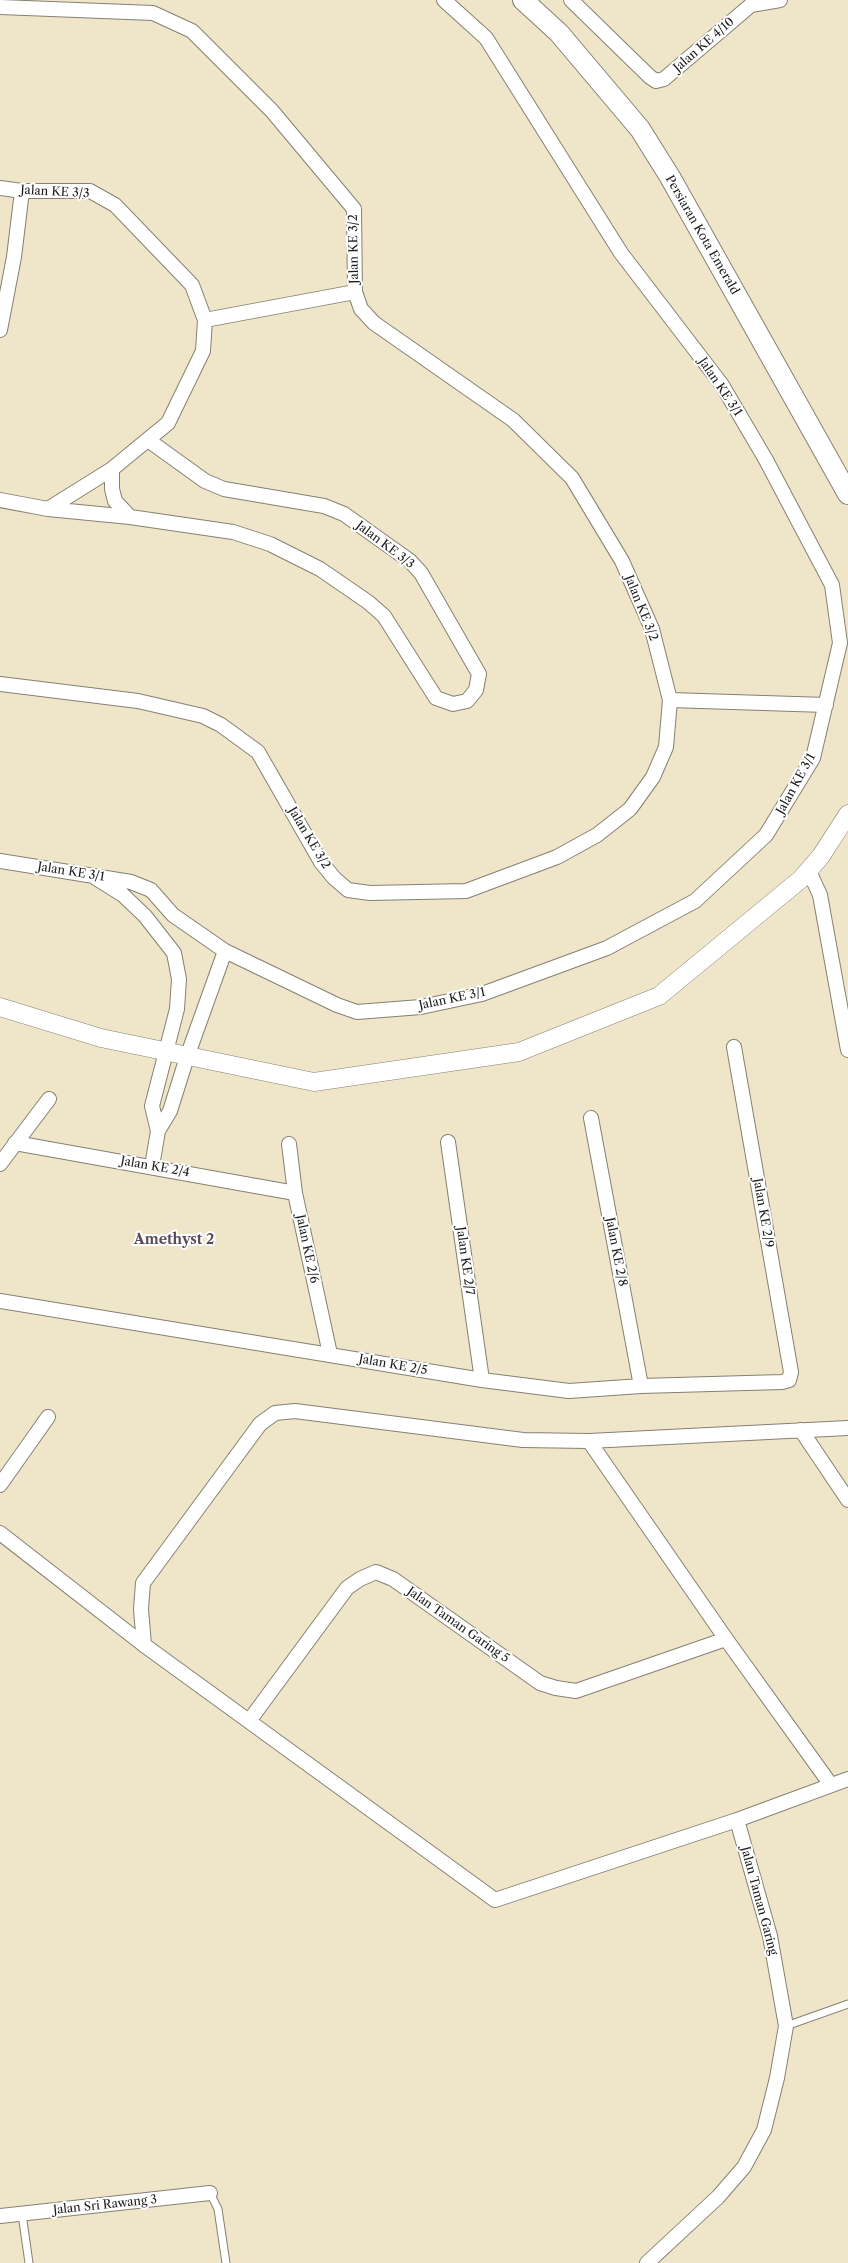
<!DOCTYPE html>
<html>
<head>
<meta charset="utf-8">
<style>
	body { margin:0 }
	canvas { display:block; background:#efe5c9 }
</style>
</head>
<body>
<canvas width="848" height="2263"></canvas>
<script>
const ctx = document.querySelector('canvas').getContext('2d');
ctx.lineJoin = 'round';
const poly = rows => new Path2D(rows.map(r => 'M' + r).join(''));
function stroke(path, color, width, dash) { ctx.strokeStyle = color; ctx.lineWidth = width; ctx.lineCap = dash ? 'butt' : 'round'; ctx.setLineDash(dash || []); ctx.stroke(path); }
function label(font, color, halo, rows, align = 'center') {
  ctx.font = font + ' "Libre Caslon Text",serif'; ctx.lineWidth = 4; ctx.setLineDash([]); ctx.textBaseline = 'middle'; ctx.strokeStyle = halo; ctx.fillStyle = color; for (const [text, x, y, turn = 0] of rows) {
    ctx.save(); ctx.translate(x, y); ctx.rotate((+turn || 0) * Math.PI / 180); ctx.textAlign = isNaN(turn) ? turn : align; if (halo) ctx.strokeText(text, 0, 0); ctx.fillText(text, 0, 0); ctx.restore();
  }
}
const service = poly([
	[786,2026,848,2004],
	[210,2193,218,2209,226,2263],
	[22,2214,29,2263]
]);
const minor = poly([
	[571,0,650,77,656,81,664,79,751,5,780,0],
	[0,7,153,13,192,31,272,111,354,209,355,292,361,309,374,323,513,420,572,478,622,561,652,629,670,700,666,747,653,777,630,809,597,835,557,857,466,891,370,893,348,890,334,878,321,862,258,752,221,725,203,716,138,701,0,684],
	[0,188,22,191,90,191,115,205,192,285,205,320,203,351,168,423,112,469,48,509],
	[205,320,355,292],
	[0,330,14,257,22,191],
	[112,469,112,489,115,501,130,517],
	[0,500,48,509,130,517,233,532,270,544,320,569,368,602,384,616,436,698,453,704,467,701,476,690,479,674,421,573,410,561,344,514,324,506,224,489,205,481,148,440],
	[670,700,826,705],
	[0,861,131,882,151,890,173,915,225,951,337,1005,357,1012,421,1007,482,994,607,948,695,901,766,835,813,758,840,643,832,585,766,460,722,385,621,253,486,38,444,0],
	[809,871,820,895,848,1050],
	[96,878,123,895,145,916,174,953,179,979,177,1009,152,1106,158,1131,152,1166],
	[591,1118,641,1386],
	[158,1131,170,1111,187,1057,225,951],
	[448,1142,482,1380],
	[15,1143,295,1193],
	[289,1144,295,1193,330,1354],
	[0,1164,49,1099],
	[0,1301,482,1380,569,1391,641,1386,782,1382,789,1380,791,1372,734,1047],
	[801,1430,848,1500],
	[589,1441,726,1639,831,1785],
	[0,1485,48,1417],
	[0,1533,144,1645,495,1900,737,1820,848,1779],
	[144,1645,141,1609,143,1583,260,1424,275,1413,295,1411,523,1440,589,1441,848,1428],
	[249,1721,347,1588,360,1579,376,1572,393,1579,540,1683,556,1688,576,1691,726,1639],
	[0,2216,210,2193],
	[647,2263,718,2197,744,2167,764,2130,777,2078,786,2026,770,1936,737,1820]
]);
const tertiary = poly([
	[0,1007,101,1038,314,1082,519,1052,659,996,801,879,821,856,848,814]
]);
const secondary = poly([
	[523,0,559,33,640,129,670,177,848,494]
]);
stroke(service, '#868072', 9);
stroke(minor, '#868072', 16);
stroke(tertiary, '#868072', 19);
stroke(secondary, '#868072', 22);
stroke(service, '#fff', 7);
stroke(minor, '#fff', 14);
stroke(tertiary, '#fff', 18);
stroke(secondary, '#fff', 20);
label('12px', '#1c1c1c', '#fff', [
	["Jalan KE 4/10",704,45,-41],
	["Jalan KE 3/3",55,192,3],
	["Persiaran Kota Emerald",702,235,60],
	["Jalan KE 3/2",354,249,-91],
	["Jalan KE 3/1",720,387,56],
	["Jalan KE 3/3",385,545,37],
	["Jalan KE 3/2",641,608,68],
	["Jalan KE 3/1",796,784,-61],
	["Jalan KE 3/2",309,838,59],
	["Jalan KE 3/1",71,872,9],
	["Jalan KE 3/1",452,999,-12],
	["Jalan KE 2/4",155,1167,10],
	["Jalan KE 2/9",763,1213,80],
	["Jalan KE 2/6",307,1249,78],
	["Jalan KE 2/8",616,1252,79],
	["Jalan KE 2/7",465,1261,82],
	["Jalan KE 2/5",393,1365,10],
	["Jalan Taman Garing 5",458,1625,35],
	["Jalan Taman Garing",759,1901,75],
	["Jalan Sri Rawang 3",105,2205,-6]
]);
label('bold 14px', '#584a58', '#fff', [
	["Amethyst 2",174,1240]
]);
</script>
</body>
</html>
